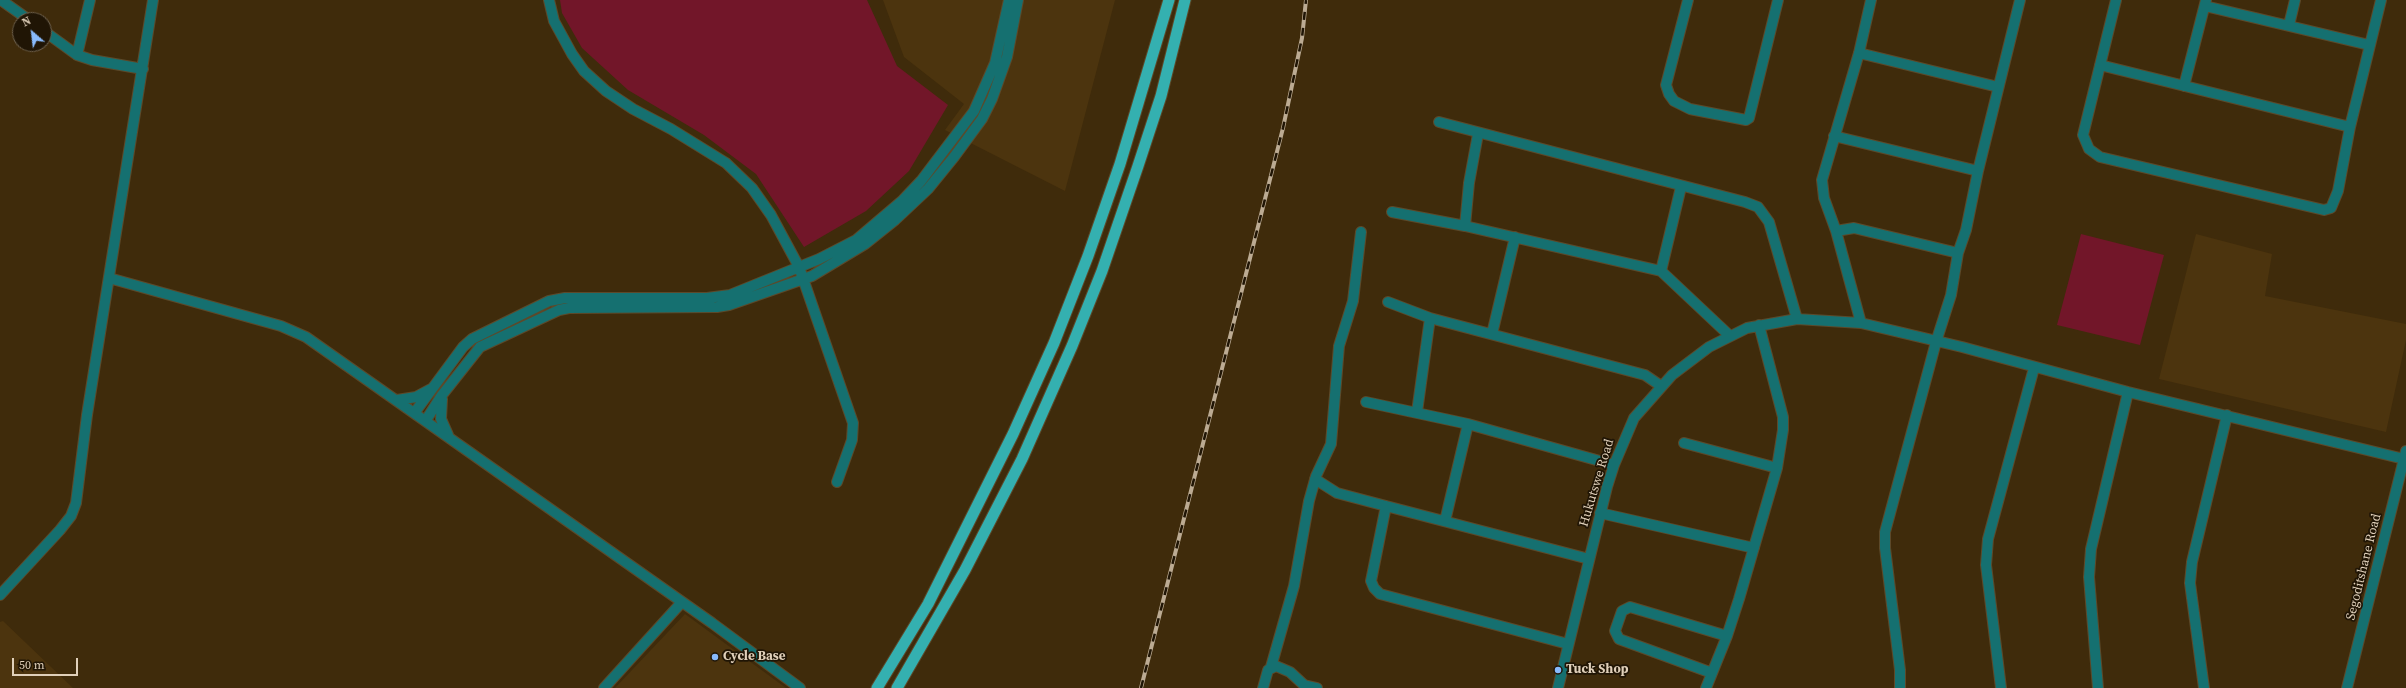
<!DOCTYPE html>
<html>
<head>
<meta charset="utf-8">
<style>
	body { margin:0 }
	#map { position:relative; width:2406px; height:688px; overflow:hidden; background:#3f2b0b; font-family:"Source Serif 4",serif }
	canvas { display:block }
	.north { position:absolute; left:12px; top:12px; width:40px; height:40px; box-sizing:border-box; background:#201505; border:1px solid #6d604d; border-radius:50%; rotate:332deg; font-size:11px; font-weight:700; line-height:16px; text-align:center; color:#e0d0ba }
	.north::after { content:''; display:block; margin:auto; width:14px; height:18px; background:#88bafc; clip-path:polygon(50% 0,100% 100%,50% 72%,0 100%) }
	.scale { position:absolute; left:12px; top:658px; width:66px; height:18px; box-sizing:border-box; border:2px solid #e0d0ba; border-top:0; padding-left:5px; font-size:12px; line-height:14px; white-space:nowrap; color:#e0d0ba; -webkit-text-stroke:3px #201505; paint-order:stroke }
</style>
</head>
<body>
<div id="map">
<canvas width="2406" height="688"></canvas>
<div class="north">N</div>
<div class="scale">50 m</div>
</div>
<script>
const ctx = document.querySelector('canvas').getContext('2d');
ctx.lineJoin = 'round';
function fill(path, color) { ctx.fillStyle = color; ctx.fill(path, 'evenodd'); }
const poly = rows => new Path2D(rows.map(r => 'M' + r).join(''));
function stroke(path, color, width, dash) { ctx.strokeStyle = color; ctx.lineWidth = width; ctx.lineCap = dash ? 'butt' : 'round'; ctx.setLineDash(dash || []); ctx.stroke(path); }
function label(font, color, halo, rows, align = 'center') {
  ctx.font = font + ' "Source Serif 4",serif'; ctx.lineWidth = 3.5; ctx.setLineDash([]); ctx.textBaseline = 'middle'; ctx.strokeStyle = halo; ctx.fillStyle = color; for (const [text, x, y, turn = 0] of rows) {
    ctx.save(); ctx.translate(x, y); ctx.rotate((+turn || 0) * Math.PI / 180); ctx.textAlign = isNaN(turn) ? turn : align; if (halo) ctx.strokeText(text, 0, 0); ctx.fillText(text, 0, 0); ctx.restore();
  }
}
fill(poly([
	[883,0,1115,0,1065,191,945,130,964,104,904,57],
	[2196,234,2272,254,2265,296,2406,324,2406,340,2386,432,2159,379],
	[685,614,786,688,615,688],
	[3,621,73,688,0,688,0,622]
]), '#4c340e');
fill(poly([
	[560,0,867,0,897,66,948,105,909,171,866,211,804,247,756,174,704,135,628,90,582,48,562,13],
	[2081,234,2164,255,2140,345,2057,325]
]), '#721629');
const minor = poly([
	[1,0,29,20],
	[549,0,554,21,572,54,584,71,606,91,633,109,671,129,726,163,752,188,771,215,799,267,853,423,852,440,837,482],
	[1688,0,1666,85,1669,94,1674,101,1690,109,1746,120,1749,118,1778,0],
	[2116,0,2083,135,2089,149,2100,157,2324,210,2331,208,2338,191,2350,127,2381,0],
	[2205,6,2369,45],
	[2289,25,2295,0],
	[44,31,77,55,92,60,143,69],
	[1859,53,1998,87],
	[77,55,90,0],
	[2100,65,2350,127],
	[2184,86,2206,0],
	[1439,122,1745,202,1758,207,1769,222,1797,319],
	[1834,136,1978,171],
	[1392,212,1465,226,1661,271,1730,336],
	[1465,226,1469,183,1478,134],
	[1836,231,1854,228,1958,253,1966,230,1978,171,2020,0],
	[1661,271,1681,187],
	[109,278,281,326,306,337,712,623,800,688],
	[1388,302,1430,318,1645,375,1661,386],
	[1861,323,1836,231,1824,198,1822,180,1859,53,1871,0],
	[1492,334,1515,237],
	[442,399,441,419,448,435],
	[397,400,416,397,431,389],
	[1366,402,1468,424,1614,465],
	[415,412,463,347,472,339,549,301,565,298,707,298,730,295,819,259,856,240,903,200,921,181,974,111,995,63,1009,0],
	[1417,412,1430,318],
	[426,420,442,395,480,347,559,310,569,308,717,307,729,305,812,276,865,244,895,220,928,189,954,157,982,119,992,99,1007,57,1018,0],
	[1684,443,1777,468],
	[1315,479,1337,493,1386,506],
	[1600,513,1754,548],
	[1445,521,1468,424],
	[0,595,60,530,71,516,76,503,87,415,153,0],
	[1568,644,1380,594,1374,588,1371,581,1386,506,1589,559],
	[1271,667,1294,586,1309,501,1316,476,1331,444,1339,346,1353,301,1361,232],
	[1712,673,1619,639,1615,631,1622,611,1630,607,1727,636],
	[604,688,682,602],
	[1263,688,1268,670,1276,666,1290,672,1304,685,1317,688],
	[1558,688,1607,487,1614,465,1634,418,1672,375,1709,347,1747,328,1797,319,1861,323,1962,347,2128,392,2404,459],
	[1706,688,1727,636,1739,599,1777,468,1783,430,1783,417,1759,325],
	[1900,688,1900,670,1885,548,1885,532,1936,342,1951,295,1958,253],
	[2001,688,1986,565,1988,539,2034,368],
	[2098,688,2089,577,2091,549,2128,392],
	[2204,688,2190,583,2192,562,2227,415]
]);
const tertiary = poly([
	[2347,688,2406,451]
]);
const trunk = poly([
	[877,688,928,604,1013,434,1054,343,1088,256,1120,164,1169,0],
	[897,688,965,570,1022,459,1072,346,1102,271,1138,166,1161,96,1185,0]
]);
stroke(minor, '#5c492a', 12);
stroke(tertiary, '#5c492a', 12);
stroke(trunk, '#5c492a', 13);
stroke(minor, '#157070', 10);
stroke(tertiary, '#157070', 10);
stroke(trunk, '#34b0b0', 11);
const rail = poly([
	[1141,688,1283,128,1302,38,1306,0]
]);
stroke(rail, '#bcab93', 4);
stroke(rail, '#201505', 2.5, [8]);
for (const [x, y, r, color] of [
	[715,657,4,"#88bafc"],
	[1558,670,4,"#88bafc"]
]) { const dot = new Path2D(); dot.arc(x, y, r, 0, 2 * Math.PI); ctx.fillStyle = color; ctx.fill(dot); stroke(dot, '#201505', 1.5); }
label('13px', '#e0d0ba', '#201505', [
	["Hukutswe Road",1597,483,-73],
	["Segoditshane Road",2364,567,-76]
]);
label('bold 13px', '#e0d0ba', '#201505', [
	["Cycle Base",723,657],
	["Tuck Shop",1566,670]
], 'left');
</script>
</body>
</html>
